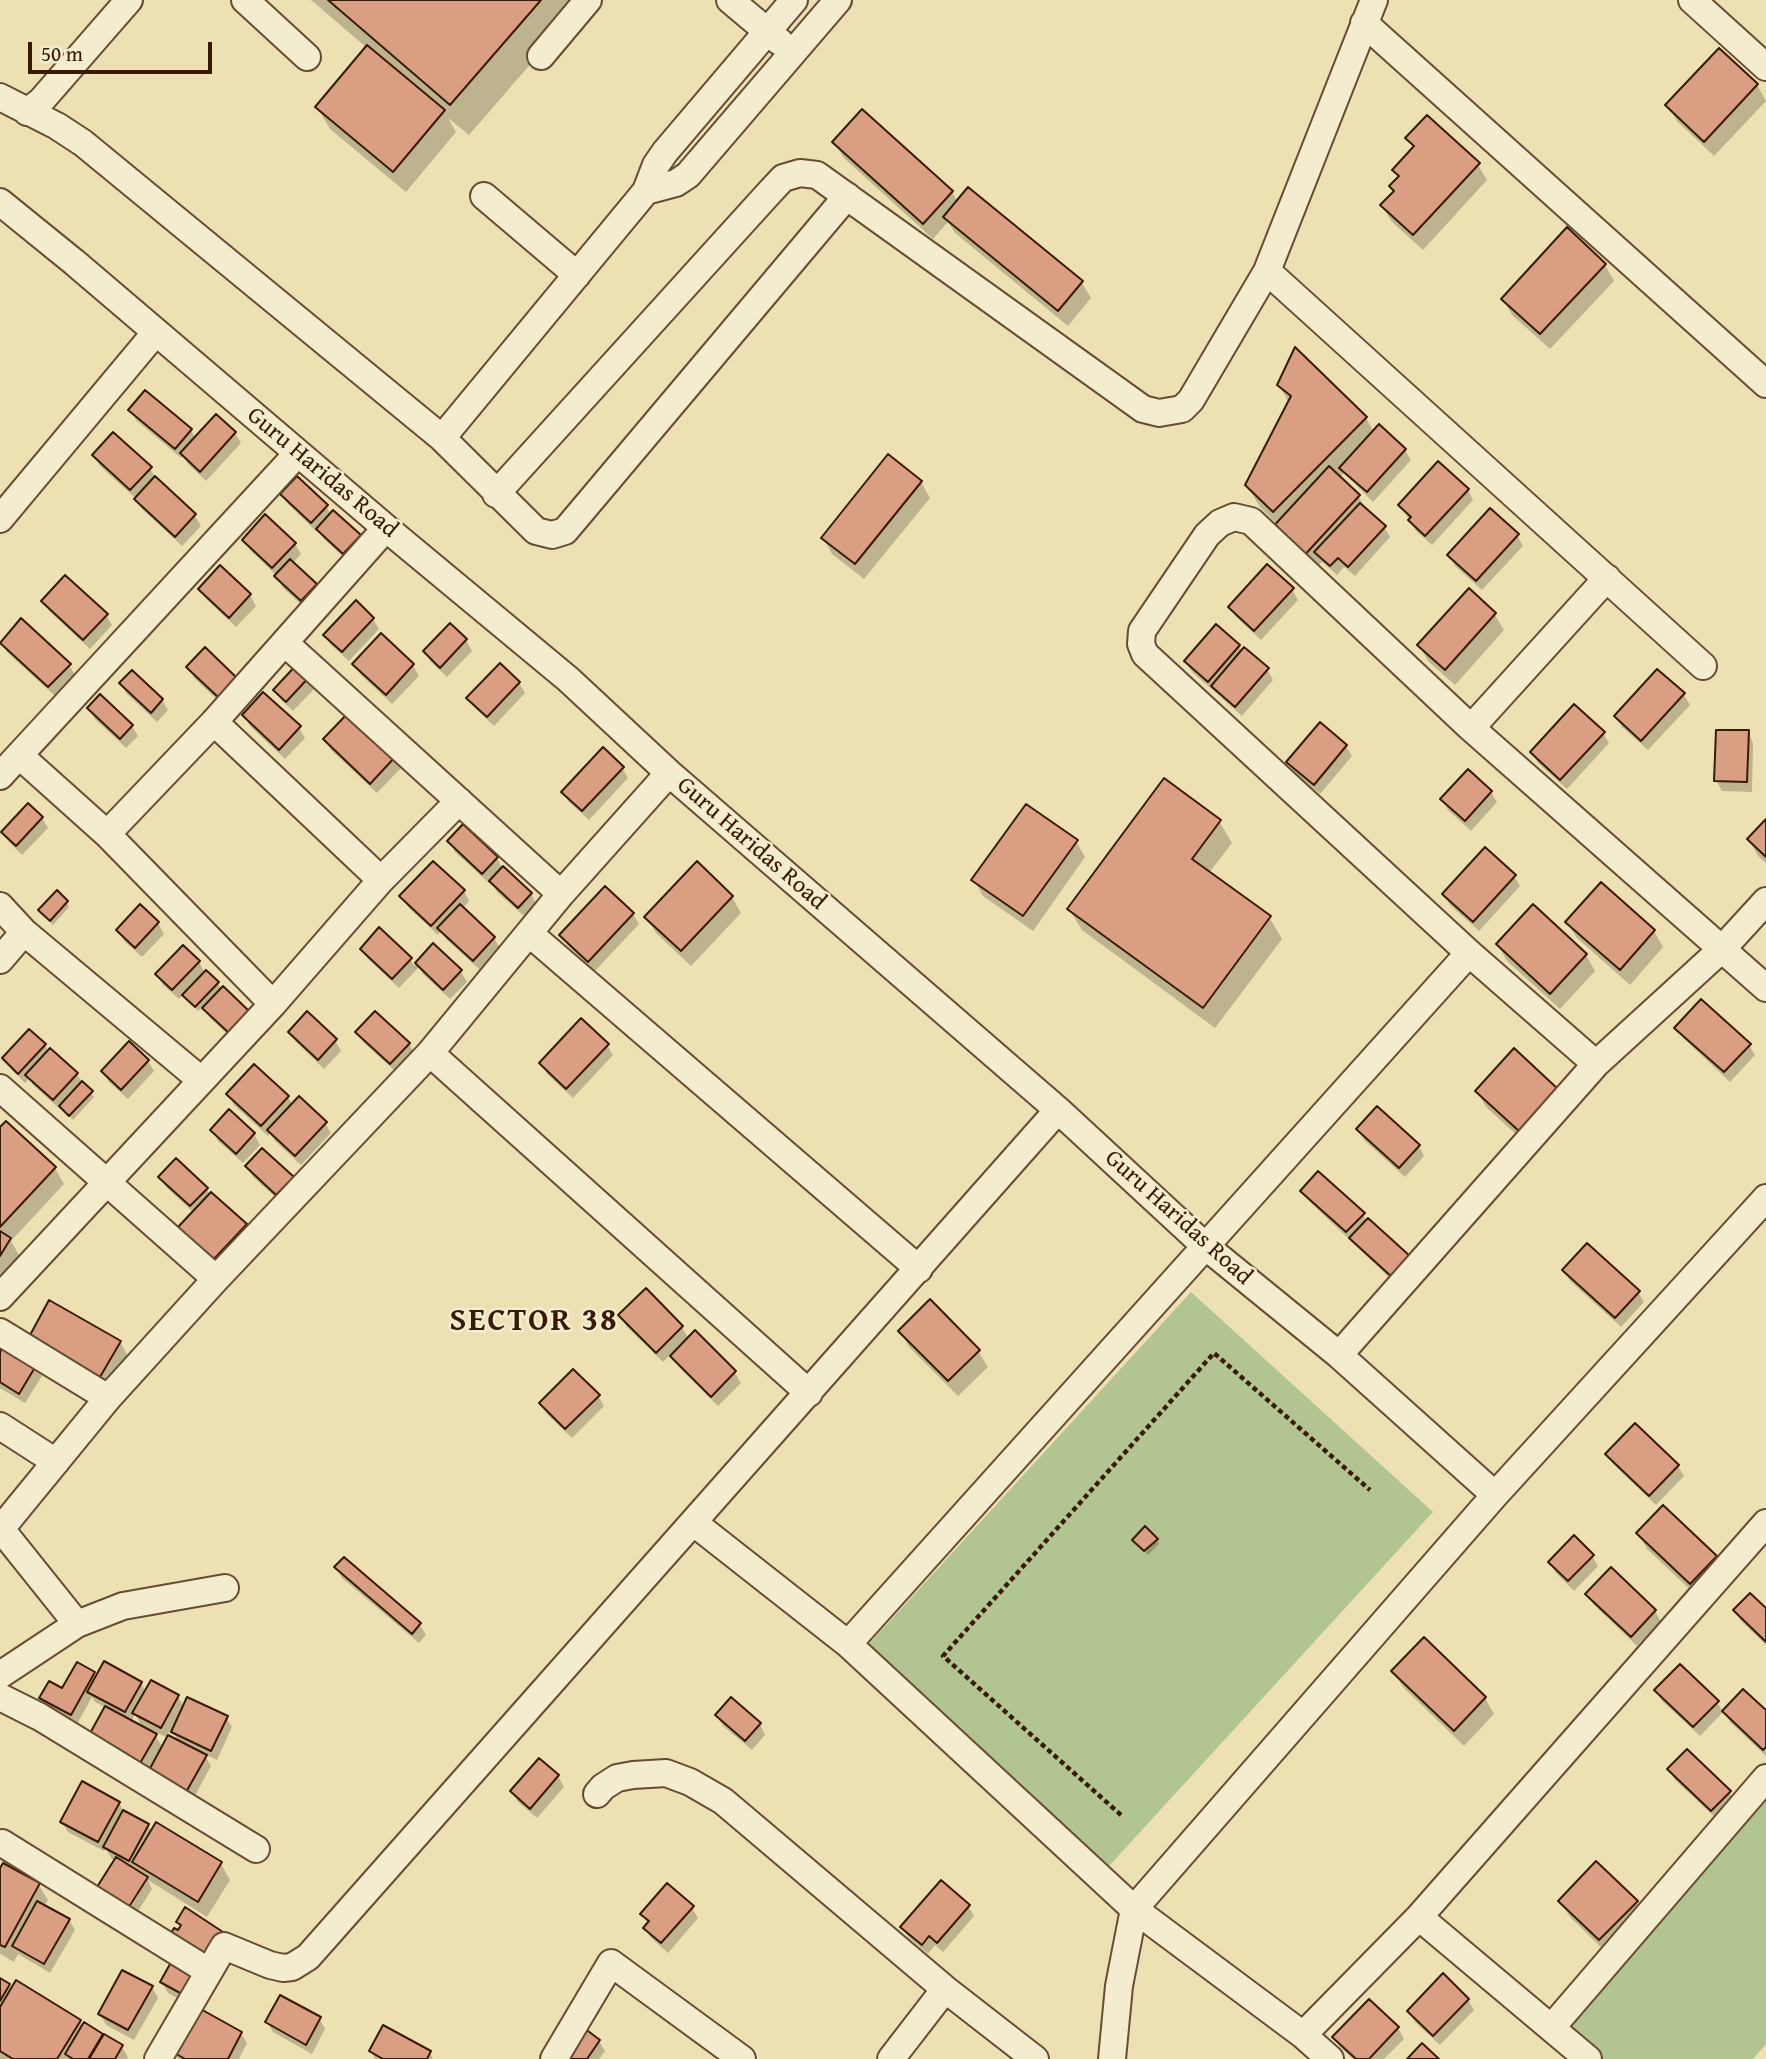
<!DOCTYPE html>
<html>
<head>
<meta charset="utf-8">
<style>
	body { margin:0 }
	#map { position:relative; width:1766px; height:2059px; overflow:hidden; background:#ede1b3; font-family:"Gentium Book Plus",serif }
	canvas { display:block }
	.scale { position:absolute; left:28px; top:42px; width:184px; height:32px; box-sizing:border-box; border:4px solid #391a07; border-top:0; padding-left:9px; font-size:21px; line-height:24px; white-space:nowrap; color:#391a07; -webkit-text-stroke:5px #f3ecce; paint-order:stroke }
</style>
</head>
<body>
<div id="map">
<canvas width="1766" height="2059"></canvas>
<div class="scale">50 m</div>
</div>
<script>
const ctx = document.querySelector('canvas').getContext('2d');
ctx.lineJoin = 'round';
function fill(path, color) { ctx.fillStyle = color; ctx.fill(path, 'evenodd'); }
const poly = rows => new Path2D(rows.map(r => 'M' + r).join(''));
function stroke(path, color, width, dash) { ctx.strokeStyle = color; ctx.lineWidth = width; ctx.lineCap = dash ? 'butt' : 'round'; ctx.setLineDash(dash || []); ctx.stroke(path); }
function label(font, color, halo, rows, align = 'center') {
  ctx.font = font + ' "Gentium Book Plus",serif'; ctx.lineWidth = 5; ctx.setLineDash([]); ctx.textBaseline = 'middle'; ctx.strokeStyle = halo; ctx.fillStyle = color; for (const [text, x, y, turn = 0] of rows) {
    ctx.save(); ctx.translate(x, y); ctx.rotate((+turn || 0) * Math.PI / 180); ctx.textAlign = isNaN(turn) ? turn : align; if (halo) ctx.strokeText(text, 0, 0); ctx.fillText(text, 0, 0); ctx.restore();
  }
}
fill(poly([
	[1191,1292,1433,1512,1109,1866,867,1646],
	[1766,1801,1766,2044,1753,2059,1602,2059,1565,2027]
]), '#b2c491');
fill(poly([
	[311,0,586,0,469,135,448,118,456,132,406,192,330,129,317,107,367,48],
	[1757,85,1766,101,1714,156,1677,121,1667,105],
	[1408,138,1478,165,1487,180,1423,250,1391,221,1382,205,1395,192,1399,178,1394,170,1414,149],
	[834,142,952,192,958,202,1082,283,1091,298,1068,326,955,233,948,222,933,239,844,158],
	[1605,265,1614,281,1550,349,1512,315,1503,299],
	[1279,385,1366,418,1374,432,1379,427,1405,450,1411,460,1373,502,1344,473,1339,479,1358,496,1368,512,1384,527,1390,537,1355,576,1344,567,1337,575,1322,562,1311,573,1278,525,1260,507,1247,485,1289,403],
	[130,410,191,430,196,439,235,433,241,443,206,481,188,464,183,456,181,458,136,420],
	[94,455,150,468,156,479,195,516,201,526,182,546,142,509,135,498,100,466],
	[921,482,930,498,864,579,832,554,823,538],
	[1468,490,1473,500,1432,545,1416,531,1400,505],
	[282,494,326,506,331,515,359,536,365,547,350,563,324,539,319,531,317,532,288,504],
	[1517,535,1523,546,1482,590,1455,566,1449,555],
	[244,540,295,544,301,554,292,564,315,585,321,596,307,610,282,587,277,576,250,550],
	[200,589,250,595,256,606,236,627,206,599],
	[1292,589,1298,600,1261,640,1236,617,1230,607],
	[1469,591,1495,615,1504,630,1455,685,1428,661,1419,645],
	[43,601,106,615,112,625,90,649,49,611],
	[373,619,379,629,349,661,331,645,325,635],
	[381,635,413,665,419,676,392,704,360,674,354,664],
	[466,640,472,651,447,677,431,662,425,652],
	[1,642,69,665,75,675,55,696,7,652],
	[1239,646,1242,652,1267,669,1273,680,1242,716,1192,672,1186,662],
	[205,650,225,707,194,678,189,668],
	[299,664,317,686,293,711,281,700,275,690],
	[1657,671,1684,695,1690,705,1648,750,1622,727,1616,717],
	[132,672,162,700,168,710,157,722,127,694,121,684],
	[519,683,525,693,494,726,475,708,469,698],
	[89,709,132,726,138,736,126,748,95,719],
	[244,715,299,728,305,738,285,759,250,726],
	[1748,732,1753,743,1752,792,1722,791,1716,780],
	[1603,733,1609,743,1567,789,1538,763,1532,753],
	[325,740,395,757,401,768,377,793,331,750],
	[1346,746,1352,756,1320,794,1294,772,1288,762],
	[622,768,628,778,589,820,569,802,563,792],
	[1491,792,1497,802,1471,831,1448,810,1443,800],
	[42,818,48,828,22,855,9,842,3,832],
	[1219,821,1232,843,1209,873,1269,917,1282,939,1215,1028,1082,930,1069,909],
	[1766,821,1766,863,1758,856,1749,840],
	[450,841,497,858,502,868,531,894,537,905,525,917,497,892,491,881,489,883,455,852],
	[1076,841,1085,857,1033,931,983,896,974,880],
	[1514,876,1520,886,1479,931,1450,905,1444,894],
	[464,891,469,901,462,909,494,938,500,948,480,970,445,938,441,931,438,935,408,907,402,897],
	[732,897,741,913,691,966,656,933,647,918],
	[67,902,69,907,53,925,40,911],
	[140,907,158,923,164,934,142,957,124,941,118,930],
	[633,914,639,924,595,971,567,945,561,935],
	[1567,923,1654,931,1663,947,1630,985,1577,938],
	[1498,945,1586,955,1595,971,1560,1009,1507,961],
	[433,946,461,972,467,982,450,999,423,974,419,967,399,988,368,959,362,949,410,959,414,966],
	[199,962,205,973,218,983,222,990,236,1042,210,1018,203,1006,198,1011,183,995,179,999,163,985,158,975],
	[1677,1028,1749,1045,1755,1055,1730,1082,1683,1038],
	[290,1032,335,1040,341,1051,324,1069,296,1042],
	[357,1032,409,1044,415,1054,397,1073,363,1042],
	[45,1045,49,1052,77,1075,94,1097,73,1120,62,1107,60,1109,33,1085,29,1078,25,1083,10,1068,4,1058],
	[607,1045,613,1055,573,1098,547,1074,541,1063],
	[1514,1051,1530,1147,1486,1107,1477,1091],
	[148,1061,154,1071,128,1099,109,1082,103,1071],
	[255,1066,288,1097,293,1106,325,1123,331,1133,301,1165,275,1141,270,1133,268,1136,234,1105,228,1094],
	[230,1112,254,1134,260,1145,243,1163,218,1141,213,1130],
	[6,1123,55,1168,64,1184,11,1241,19,1255,0,1286,0,1129],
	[1358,1129,1419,1146,1424,1156,1405,1177,1364,1140],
	[247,1166,292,1178,298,1188,283,1204,253,1177],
	[161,1177,207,1189,210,1195,245,1225,251,1236,220,1269,186,1238,180,1228,194,1213,166,1187],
	[1303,1191,1363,1214,1399,1287,1309,1201],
	[1565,1271,1638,1292,1644,1302,1621,1327,1570,1281],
	[621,1315,682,1327,689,1339,695,1333,735,1373,741,1383,718,1406,678,1366,671,1354,663,1362,626,1326],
	[900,1331,978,1351,988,1367,958,1396,909,1347],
	[120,1342,129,1358,109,1392,40,1353],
	[0,1345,3,1350,36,1365,42,1376,25,1403,0,1388],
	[598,1396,604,1406,572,1438,547,1414,541,1403],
	[1635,1425,1678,1466,1684,1476,1656,1505,1613,1464,1607,1454],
	[1663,1507,1716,1557,1725,1573,1700,1599,1647,1549,1638,1533],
	[1134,1540,1157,1540,1159,1544,1148,1555],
	[1592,1556,1598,1566,1574,1591,1556,1573,1550,1563],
	[344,1559,420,1625,426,1635,419,1643,342,1578,337,1567],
	[1587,1594,1655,1611,1661,1622,1637,1646,1593,1604],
	[1735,1611,1766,1611,1766,1645,1741,1621],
	[1424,1640,1485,1698,1494,1714,1464,1746,1403,1687,1393,1671],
	[1680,1666,1717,1702,1723,1712,1743,1691,1766,1713,1766,1756,1730,1722,1724,1711,1700,1736,1662,1701,1656,1691],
	[93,1673,96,1678,141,1683,146,1692,178,1696,184,1708,226,1717,232,1727,217,1760,204,1754,211,1766,191,1803,145,1774,106,1708,95,1702,92,1697,77,1724,47,1709,41,1698,63,1690],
	[135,1714,143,1729,131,1722],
	[171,1729,179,1742,167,1736],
	[152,1730,168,1738,163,1748],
	[717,1716,760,1724,765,1735,752,1750,723,1726],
	[539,1761,558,1776,564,1787,537,1818,518,1802,512,1792],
	[1669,1770,1729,1792,1735,1802,1718,1820,1675,1780],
	[119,1803,125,1813,148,1825,152,1832,156,1824,221,1864,230,1880,207,1917,148,1880,152,1889,135,1916,128,1912,147,1880,143,1880,111,1858,106,1849,104,1851,68,1832,62,1822],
	[0,1872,38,1884,48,1900,44,1906,69,1920,75,1930,50,1973,18,1954,14,1962,0,1954],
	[1560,1901,1636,1902,1645,1918,1609,1955,1570,1917],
	[968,1906,974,1916,943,1952,935,1945,928,1954,908,1937,902,1927],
	[692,1908,698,1918,668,1953,651,1938,645,1928,648,1924,642,1914],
	[204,1975,197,2009,168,1993,162,1982],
	[0,1980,9,1986,12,1991,80,2021,83,2027,85,2025,122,2047,128,2057,127,2059,0,2059],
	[152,1987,158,1998,134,2040,106,2025,100,2014],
	[1468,2000,1474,2010,1440,2045,1415,2022,1409,2011],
	[1369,2001,1398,2028,1404,2039,1384,2059,1353,2059,1340,2047,1334,2037],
	[319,2018,325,2029,312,2054,273,2032,267,2022],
	[241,2033,247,2043,239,2059,178,2059,175,2052],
	[599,2041,605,2051,599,2059,565,2059],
	[371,2051,430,2053,433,2059,375,2059]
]), '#0003');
const building = poly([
	[328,0,541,0,450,105,328,0],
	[367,45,445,110,393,172,315,107,367,45],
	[1719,48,1758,84,1704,142,1665,105,1719,48],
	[862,109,953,191,923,224,832,142,862,109],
	[1427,115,1480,163,1413,235,1380,205,1394,191,1389,186,1399,176,1392,170,1414,146,1405,138,1427,115],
	[968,187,1083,281,1058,311,943,217,968,187],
	[1567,227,1606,264,1540,334,1501,299,1567,227],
	[1295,347,1367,417,1273,512,1245,485,1291,396,1277,385,1295,347],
	[145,390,192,429,175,449,128,410,145,390],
	[216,414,236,432,200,472,180,453,216,414],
	[1379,424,1406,449,1367,492,1339,468,1379,424],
	[113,432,152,467,130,490,92,455,113,432],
	[888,454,922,481,855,564,821,538,888,454],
	[1438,461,1469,489,1425,536,1408,520,1411,517,1398,505,1438,461],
	[1329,466,1360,495,1301,559,1270,530,1329,466],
	[155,476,196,514,175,537,134,499,155,476],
	[297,476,328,505,311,523,280,494,297,476],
	[1360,503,1386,526,1348,567,1338,558,1330,566,1314,552,1360,503],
	[1490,508,1519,534,1476,581,1447,555,1490,508],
	[333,510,361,535,343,554,316,529,333,510],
	[265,514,296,543,272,568,242,540,265,514],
	[290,559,317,584,301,601,274,576,290,559],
	[1267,564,1294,588,1254,631,1228,607,1267,564],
	[220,565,251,594,229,618,198,589,220,565],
	[65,575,108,614,83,640,41,601,65,575],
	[1469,588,1496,613,1445,670,1417,645,1469,588],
	[356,600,374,618,342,652,323,635,356,600],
	[21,618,71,664,48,687,0,643,21,618],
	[450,623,467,639,440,668,423,651,450,623],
	[1216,624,1240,645,1208,682,1184,661,1216,624],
	[381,633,414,664,386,695,352,664,381,633],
	[205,647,237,678,219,698,186,667,205,647],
	[1244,647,1269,668,1235,707,1211,686,1244,647],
	[299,662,312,674,286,702,273,690,299,662],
	[500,663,520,682,487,717,466,698,500,663],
	[1657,669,1685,693,1641,741,1614,716,1657,669],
	[132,670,163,699,151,713,119,683,132,670],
	[263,692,301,726,279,750,242,715,263,692],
	[100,694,133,725,120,739,87,708,100,694],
	[1574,704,1605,732,1560,780,1530,752,1574,704],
	[349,712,396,756,370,784,323,739,349,712],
	[1320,722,1347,745,1314,785,1286,762,1320,722],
	[1716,730,1749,730,1747,782,1714,781,1716,730],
	[603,747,624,767,582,811,561,792,603,747],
	[1468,769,1492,791,1465,821,1440,799,1468,769],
	[1164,778,1221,820,1192,859,1271,916,1203,1008,1067,909,1164,778],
	[28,803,43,817,16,846,1,832,28,803],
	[1026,804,1078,840,1023,916,971,880,1026,804],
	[1766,819,1766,857,1747,839,1766,819],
	[463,824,498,857,482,874,447,841,463,824],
	[1485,847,1516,875,1473,922,1442,894,1485,847],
	[433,861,465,890,431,926,399,896,433,861],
	[697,861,733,896,681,951,644,917,697,861],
	[503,866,532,893,518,908,489,881,503,866],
	[1601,882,1655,930,1620,970,1565,922,1601,882],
	[605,886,634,913,588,962,559,935,605,886],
	[57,890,68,901,50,921,38,910,57,890],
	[140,904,159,922,135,948,116,930,140,904],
	[460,904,495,937,473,961,437,928,460,904],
	[1533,904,1587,954,1550,994,1496,944,1533,904],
	[379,927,412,958,392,979,360,949,379,927],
	[433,943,462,970,443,990,415,963,433,943],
	[183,945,200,961,172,990,155,974,183,945],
	[206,970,219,982,195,1007,182,995,206,970],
	[223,986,250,1012,229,1033,202,1008,223,986],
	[1701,999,1751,1044,1724,1072,1674,1028,1701,999],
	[307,1011,337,1039,318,1060,288,1032,307,1011],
	[375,1011,410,1043,390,1064,355,1032,375,1011],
	[581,1018,609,1044,566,1089,539,1063,581,1018],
	[29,1029,46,1044,18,1074,2,1058,29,1029],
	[129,1041,149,1060,121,1090,101,1071,129,1041],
	[50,1048,78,1073,53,1100,25,1075,50,1048],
	[1514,1048,1559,1090,1520,1132,1475,1091,1514,1048],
	[254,1064,289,1096,261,1126,226,1094,254,1064],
	[82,1081,93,1091,69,1116,59,1106,82,1081],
	[299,1096,327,1122,295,1156,267,1130,299,1096],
	[1377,1106,1420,1145,1399,1168,1356,1129,1377,1106],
	[229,1109,255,1133,236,1154,210,1130,229,1109],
	[6,1121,56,1167,0,1227,0,1127,6,1121],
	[262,1148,294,1177,276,1195,245,1166,262,1148],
	[176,1158,208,1188,190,1206,158,1177,176,1158],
	[1318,1171,1365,1213,1346,1232,1300,1191,1318,1171],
	[211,1192,247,1224,213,1260,178,1227,211,1192],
	[1368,1218,1411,1257,1393,1278,1349,1238,1368,1218],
	[0,1231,11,1238,0,1256,0,1231],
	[1587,1243,1640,1291,1615,1318,1562,1270,1587,1243],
	[646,1288,683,1326,656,1353,618,1315,646,1288],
	[930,1299,980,1350,948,1381,898,1331,930,1299],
	[49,1300,121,1341,100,1377,29,1337,49,1300],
	[695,1330,736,1371,711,1397,670,1356,695,1330],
	[5,1344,37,1364,19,1394,0,1382,0,1352,5,1344],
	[573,1369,600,1395,565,1429,539,1403,573,1369],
	[1635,1423,1679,1465,1649,1496,1605,1454,1635,1423],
	[1663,1505,1717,1556,1690,1584,1636,1533,1663,1505],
	[1145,1526,1158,1539,1144,1551,1132,1540,1145,1526],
	[1574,1535,1594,1555,1568,1581,1548,1562,1574,1535],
	[344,1557,421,1623,412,1634,334,1567,344,1557],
	[1611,1567,1656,1610,1631,1637,1585,1594,1611,1567],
	[1750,1593,1766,1608,1766,1642,1733,1610,1750,1593],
	[1424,1637,1486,1697,1454,1731,1391,1671,1424,1637],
	[104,1661,142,1682,125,1712,87,1692,104,1661],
	[77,1662,95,1672,71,1715,39,1698,49,1681,62,1688,77,1662],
	[1680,1664,1719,1701,1693,1727,1654,1690,1680,1664],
	[151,1680,179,1695,161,1728,132,1713,151,1680],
	[1743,1689,1766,1710,1766,1747,1763,1750,1722,1711,1743,1689],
	[187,1697,228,1716,211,1751,171,1732,187,1697],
	[731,1697,761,1723,745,1741,715,1715,731,1697],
	[105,1706,157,1734,139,1765,88,1737,105,1706],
	[168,1735,207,1755,185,1794,147,1774,168,1735],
	[1687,1749,1731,1791,1711,1811,1667,1769,1687,1749],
	[539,1758,559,1775,530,1809,510,1791,539,1758],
	[82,1781,120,1802,98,1842,60,1822,82,1781],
	[123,1810,149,1824,129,1861,103,1847,123,1810],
	[156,1822,222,1862,198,1902,132,1862,156,1822],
	[116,1857,148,1877,129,1907,97,1887,116,1857],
	[1596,1861,1638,1901,1599,1940,1558,1901,1596,1861],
	[3,1863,40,1883,5,1947,0,1945,0,1868,3,1863],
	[941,1880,970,1905,937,1943,929,1936,922,1945,900,1927,941,1880],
	[667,1883,694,1906,661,1943,643,1928,649,1921,640,1914,667,1883],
	[37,1901,70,1919,44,1964,12,1946,37,1901],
	[185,1907,226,1934,206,1963,167,1940,174,1928,178,1930,181,1925,176,1922,185,1907],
	[174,1957,205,1973,191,1999,160,1982,174,1957],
	[122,1970,153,1986,128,2030,98,2014,122,1970],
	[1443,1973,1469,1999,1433,2036,1407,2011,1443,1973],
	[0,1978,10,1984,0,2001,0,1978],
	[16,1980,81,2020,57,2059,13,2059,0,2051,0,2007,16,1980],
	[280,1995,321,2017,306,2045,265,2022,280,1995],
	[1369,1999,1399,2027,1369,2059,1356,2059,1332,2037,1369,1999],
	[197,2007,242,2032,228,2059,185,2059,173,2052,197,2007],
	[84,2022,103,2034,88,2059,73,2059,65,2054,84,2022],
	[383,2025,431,2051,427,2059,383,2059,369,2051,383,2025],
	[584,2028,600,2040,587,2059,563,2059,584,2028],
	[104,2034,123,2045,115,2059,89,2059,104,2034],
	[1422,2043,1439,2059,1407,2059,1422,2043]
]);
fill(building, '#da9f82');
stroke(building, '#391a07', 2);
const minor = poly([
	[245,0,307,57],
	[730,0,780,42],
	[1692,0,1766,67],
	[1364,23,1766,384],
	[541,56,588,0],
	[0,97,57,126,83,143,442,438,536,531,552,535,565,531,847,196],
	[27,112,41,101,129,0],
	[646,191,676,183,688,175,838,0],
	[484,196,577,275],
	[0,202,74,262,386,528,568,679,669,773,1058,1110,1204,1245,1339,1355,1495,1495],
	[1267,271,1703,666],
	[442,438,646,191,656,165,665,152,794,0],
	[496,494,769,193,783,178,800,173,817,175,1143,409,1159,413,1182,409,1191,400,1267,271,1374,0],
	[0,519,156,332],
	[285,643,561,894],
	[214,722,381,880],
	[1471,728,1607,578],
	[20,756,107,834,273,1004],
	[0,776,298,453],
	[107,834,214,722,386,528],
	[0,906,24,932,201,1080],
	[530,934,919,1269],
	[0,960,24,932],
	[430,1053,809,1393],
	[1596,1064,1469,953,1145,654,1141,644,1142,631,1207,535,1220,523,1234,517,1251,521,1471,728,1766,988],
	[0,1088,216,1279],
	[0,1297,273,1004,381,880,459,801],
	[0,1332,108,1398],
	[1339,1355,1596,1064,1723,948,1766,901],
	[0,1426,56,1462],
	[694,1523,848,1644,1134,1909,1303,2035,1330,2059],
	[1,1529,77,1624],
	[0,1530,108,1398,216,1279,430,1053,561,894,669,773],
	[848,1644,1469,953],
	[0,1675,77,1624,123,1606,225,1588],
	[0,1697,40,1717,256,1849],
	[597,1794,603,1787,617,1778,633,1775,666,1773,690,1782,723,1801,945,1989,1035,2059],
	[2,1843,208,1971],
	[1419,1917,1588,2059],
	[1552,2027,1766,1778],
	[1303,2035,1419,1917,1766,1523],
	[158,2059,224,1946,270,1965,283,1968,292,1967,308,1957,1058,1110],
	[554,2059,611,1963,742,2059],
	[891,2059,945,1989],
	[1112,2059,1119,1986,1134,1909,1495,1495,1766,1198]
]);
stroke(minor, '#664c32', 30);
stroke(poly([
	[1121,1815,943,1656,1214,1353,1370,1490]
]), '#391a07', 4.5, [5, 3.5]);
stroke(minor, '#f3ecce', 26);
label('24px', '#391a07', '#f3ecce', [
	["Guru Haridas Road",322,473,40],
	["Guru Haridas Road",751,844,41],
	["Guru Haridas Road",1178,1218,42]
]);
ctx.letterSpacing = '2px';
label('bold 32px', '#391a07', '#f3ecce', [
	["SECTOR 38",534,1322]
]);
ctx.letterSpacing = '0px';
</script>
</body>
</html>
